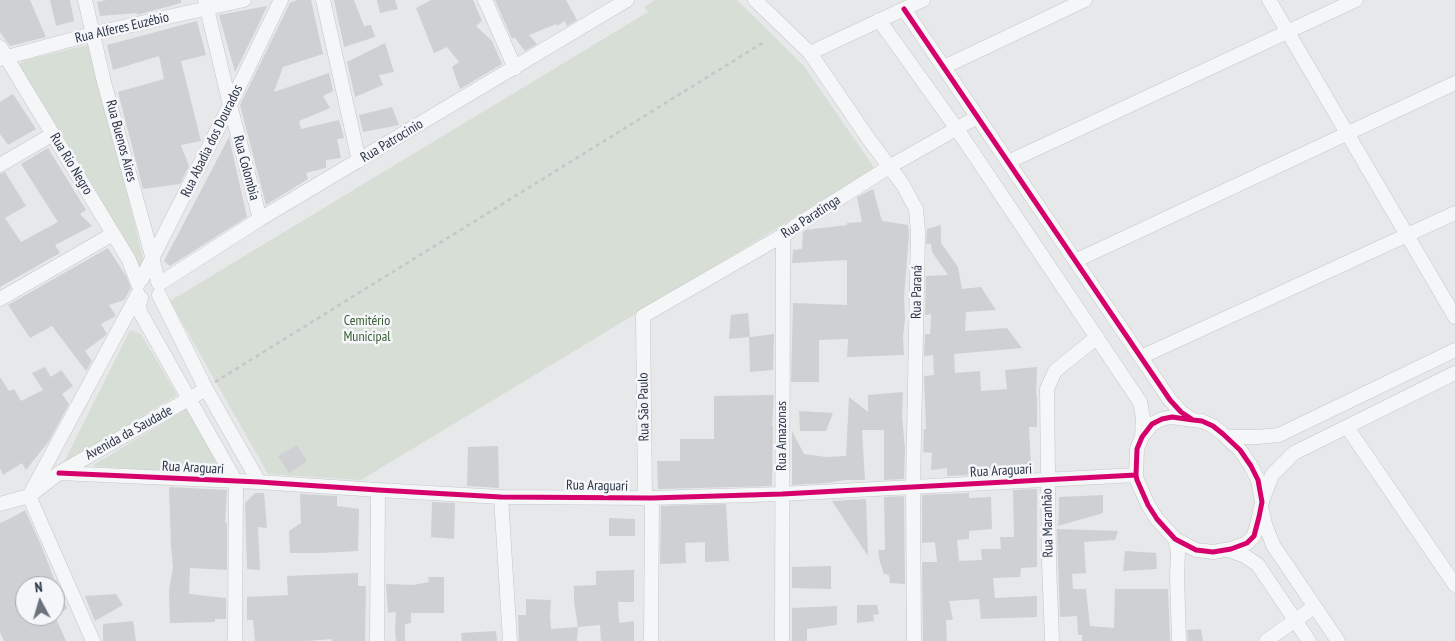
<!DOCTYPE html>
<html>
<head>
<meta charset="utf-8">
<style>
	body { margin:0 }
	#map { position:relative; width:1455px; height:641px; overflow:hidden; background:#e6e8ea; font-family:"PT Sans Narrow",sans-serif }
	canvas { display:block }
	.north { position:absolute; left:15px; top:576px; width:50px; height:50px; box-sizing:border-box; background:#f4f6f9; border:1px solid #a4a8b1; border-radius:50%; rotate:354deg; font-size:14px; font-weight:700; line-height:20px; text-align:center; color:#2b3445 }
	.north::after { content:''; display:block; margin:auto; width:18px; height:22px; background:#6c737f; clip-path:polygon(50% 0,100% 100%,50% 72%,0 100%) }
</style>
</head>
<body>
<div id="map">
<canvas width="1455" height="641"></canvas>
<div class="north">N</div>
</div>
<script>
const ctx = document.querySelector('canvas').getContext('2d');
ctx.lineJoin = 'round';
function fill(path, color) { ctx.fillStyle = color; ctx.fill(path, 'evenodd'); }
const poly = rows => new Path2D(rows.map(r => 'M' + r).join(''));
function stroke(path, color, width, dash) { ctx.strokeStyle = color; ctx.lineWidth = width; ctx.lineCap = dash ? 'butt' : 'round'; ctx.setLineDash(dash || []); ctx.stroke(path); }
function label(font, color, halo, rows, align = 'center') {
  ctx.font = font + ' "PT Sans Narrow",sans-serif'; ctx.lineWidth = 5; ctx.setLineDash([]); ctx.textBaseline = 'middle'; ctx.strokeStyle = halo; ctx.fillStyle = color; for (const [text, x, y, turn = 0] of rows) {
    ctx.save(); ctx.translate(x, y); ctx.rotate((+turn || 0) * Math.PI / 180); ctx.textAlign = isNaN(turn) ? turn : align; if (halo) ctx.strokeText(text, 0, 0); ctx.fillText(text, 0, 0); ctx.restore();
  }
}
fill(poly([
	[655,0,737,0,804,66,875,169,361,480,268,474,170,301,648,12,644,7],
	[91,44,144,263,142,266,139,267,20,67,20,64,23,61],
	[130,330,141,334,177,395,63,464],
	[186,409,225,476,92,466]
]), '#d6ded6');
fill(poly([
	[0,0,30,0,46,37,10,46,0,32],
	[50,0,70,0,74,21,56,26],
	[107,0,181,0,181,3,137,15,137,13,100,16,97,2],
	[297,0,311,0,323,54,283,67,274,92,329,73,333,91,323,96,330,108,299,121,301,129,339,120,344,138,337,139,341,158,326,160,326,168,306,173,308,179,266,205,240,105,290,3],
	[334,0,354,0,364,26,371,25,375,37,344,47],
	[377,0,395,0,398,9,380,13],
	[431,0,473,0,482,21,476,26,492,41,502,64,460,89,452,67,459,62,447,47,434,53,416,8],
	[495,0,566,0,577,20,567,26,565,21,557,26,556,24,529,35,537,44,525,51,514,37,512,39],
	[267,6,255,32,235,72,219,15],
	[197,21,206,55,181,61,201,141,181,145,189,166,180,184,143,189,118,92,164,79,159,56,113,70,107,45],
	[385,43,394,72,379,75,383,85,355,97,347,62],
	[13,94,36,129,8,145,0,134,0,102],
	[392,107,399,125,363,132,359,115],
	[229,137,247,217,170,266,164,261],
	[48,148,86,210,80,214,92,226,55,245,60,253,0,287,0,174,5,172,26,206,5,218,21,242,58,222,21,164],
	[873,189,882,221,908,225,909,234,904,297,905,319,903,336,904,355,847,357,848,339,819,340,819,382,791,382,793,303,847,305,847,260,792,263,793,250,802,249,803,232,805,230,847,225,847,223,862,222,857,197],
	[941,225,941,243,958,267,962,289,981,287,996,310,966,312,965,331,1007,328,1022,348,954,354,955,373,980,371,981,391,1007,389,1005,370,1037,367,1036,396,1037,396,1037,427,1029,427,1031,467,1015,467,1015,473,947,476,947,468,931,470,932,453,923,452,924,429,926,429,924,376,934,375,933,355,924,356,925,334,930,334,931,314,925,315,926,276,948,275,932,252,931,244,926,244,927,229],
	[108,248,126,276,131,288,124,300,109,305,116,316,101,324,107,334,106,335,85,351,92,361,86,371,52,326,30,338,8,305],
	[748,313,750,337,774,334,773,370,750,372,749,337,729,339,731,315],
	[45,367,51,377,61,370,73,386,62,394,69,404,49,441,26,470,22,463,3,475,0,468,0,377,9,391,14,389,21,401,43,390,32,373],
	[903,392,902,415,905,449,904,479,884,480,884,430,862,430,865,480,845,480,827,483,792,485,792,431,804,454,826,457,846,456,849,397,868,412,868,395],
	[774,395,772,426,773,426,772,486,658,489,657,461,680,461,680,439,714,439,714,396],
	[799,411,833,413,826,431,800,431],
	[297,445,307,461,289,473,278,456],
	[498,446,499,488,467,486,468,447],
	[169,487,227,490,225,524,227,522,227,570,190,568,189,594,226,598,226,619,215,619,215,622,170,623,169,591,173,567,171,547],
	[1037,489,1037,567,1021,568,1020,577,993,578,995,598,1037,596,1037,617,981,619,979,599,949,601,953,620,946,620,947,641,923,641,922,562,937,562,935,542,922,543,922,495,969,493,969,498,991,497,992,529,969,531,969,539,957,540,959,561,982,560,981,549,1001,549,1000,537,1014,537,1013,490],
	[255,493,264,493,267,528,258,527,260,570,247,569,245,503],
	[300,494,337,496,337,506,359,509,358,551,320,553,290,553,289,531,301,523],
	[1103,495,1103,513,1058,526,1059,510,1059,497],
	[904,496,905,584,890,583,889,575,884,574,880,562,878,550,885,550,884,497],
	[866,499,868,556,832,501],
	[432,502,455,503,454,539,431,537],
	[726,504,729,561,705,562,705,542,685,543,686,563,660,564,661,506],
	[25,510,41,545,55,581,56,579,60,588,67,609,55,614,55,586,25,586,25,616,55,616,66,641,4,641,0,632,0,523,13,517],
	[609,518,635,519,635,536,609,536],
	[1057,529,1118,531,1115,540,1084,542,1086,573,1072,574,1073,589,1086,589,1090,626,1114,628,1115,589,1168,589,1170,641,1082,641,1082,635,1078,635,1077,616,1060,617],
	[1125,551,1156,553,1157,569,1123,571],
	[831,566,831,589,792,588,792,567],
	[634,570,634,602,618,602,619,623,634,621,634,641,601,641,600,625,578,627,574,602,574,586,596,585,596,571],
	[358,573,358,586,366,586,365,641,332,641,332,639,307,641,255,641,253,620,247,620,247,597,288,595,287,576],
	[428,577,444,577,444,613,411,613,411,623,405,624,405,641,396,641,395,627,396,612,388,613,386,584,413,585,429,582],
	[116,594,123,605,95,621,85,596],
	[526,599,551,600,550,616,551,629,578,627,577,641,519,641,518,615,526,615],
	[857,605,877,605,879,614,873,615,874,621,857,623],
	[837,606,837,625,807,629,807,641,792,641,792,608],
	[133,621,136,641,103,641,103,624],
	[1201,629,1203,641,1188,641,1187,630],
	[496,631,497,641,462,641,461,633]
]), '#ced0d3');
const minor = poly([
	[85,0,104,82,152,256,158,282],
	[205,0,230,105,260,219],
	[323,0,359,161],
	[485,0,515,68],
	[755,0,810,53,868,138,903,185,916,209,918,231,913,487,914,641],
	[1269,0,1455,317],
	[904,9,1170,400,1181,412,1193,420,1202,421,1213,426,1223,434,1240,450,1251,466,1258,480,1262,502,1259,517,1254,536,1247,543,1231,549,1213,552,1196,550,1175,539,1157,519,1148,505,1137,480,1136,475,1137,449,1142,437,1152,424,1162,419,1172,417,1193,420],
	[879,20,957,129,1140,402,1143,418,1142,437],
	[0,47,129,260,138,284],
	[810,53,923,0],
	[0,59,92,34,244,0],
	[944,67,1085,0],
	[1008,162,1356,0],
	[0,165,53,134],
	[1075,261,1455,83],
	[141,280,230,105,281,0],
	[159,284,260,219,627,0],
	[159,295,206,389,259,482],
	[141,298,139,305,140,312,236,482,235,641],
	[0,299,113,234],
	[1141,357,1455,213],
	[1347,427,1455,585],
	[1227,437,1257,437,1279,435,1455,350],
	[59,473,259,482,378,490,501,497,652,498,782,494,1136,475],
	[501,497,510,641],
	[645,498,643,316,787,233,794,227,889,167,977,117],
	[1262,501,1272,475,1294,453,1455,373],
	[0,504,29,496,59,473,206,389],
	[1262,511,1265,524,1273,545,1338,641],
	[1175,539,1178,551,1177,577,1179,641],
	[1228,550,1245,556,1258,565,1309,641],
	[93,641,29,496,138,294],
	[377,641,378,490],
	[651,641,652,498],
	[782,641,783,246,784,238,787,233],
	[1052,641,1049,561,1047,389,1055,371,1097,337],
	[1266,641,1314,607]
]);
stroke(minor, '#c4c6c8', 15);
stroke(poly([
	[215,382,764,42]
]), '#c5c6ca', 2.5, [4, 4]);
stroke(minor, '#f5f6f7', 14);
stroke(poly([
	[904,9,1170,400,1181,412,1193,420,1202,421,1213,426,1223,434,1240,450,1251,466,1258,480,1262,502,1259,517,1254,536,1247,543,1231,549,1213,552,1196,550,1175,539,1157,519,1148,505,1137,480,1136,475,1137,449,1142,437,1152,424,1162,419,1172,417,1193,420],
	[59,473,259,482,378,490,501,497,652,498,782,494,1136,475]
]), '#d6006c', 5);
label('14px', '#2b3445', '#f4f6f9', [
	["Rua Alferes Euzébio",122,28,-13],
	["Rua Buenos Aires",121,141,75],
	["Rua Abadia dos Dourados",212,141,-64],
	["Rua Patrocinio",392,141,-31],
	["Rua Rio Negro",71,164,59],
	["Rua Colombia",246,168,75],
	["Rua Paratinga",811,217,-33],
	["Rua Paraná",917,292,-89],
	["Rua São Paulo",644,407,-91],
	["Avenida da Saudade",129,433,-29],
	["Rua Amazonas",782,436,-90],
	["Rua Araguari",193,468,3],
	["Rua Araguari",1001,471,-3],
	["Rua Araguari",597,486,1],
	["Rua Maranhão",1048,523,-91]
]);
label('14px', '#3f6138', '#f4f6f9', [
	["Cemitério",367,321],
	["Municipal",367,337]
]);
</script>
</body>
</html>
